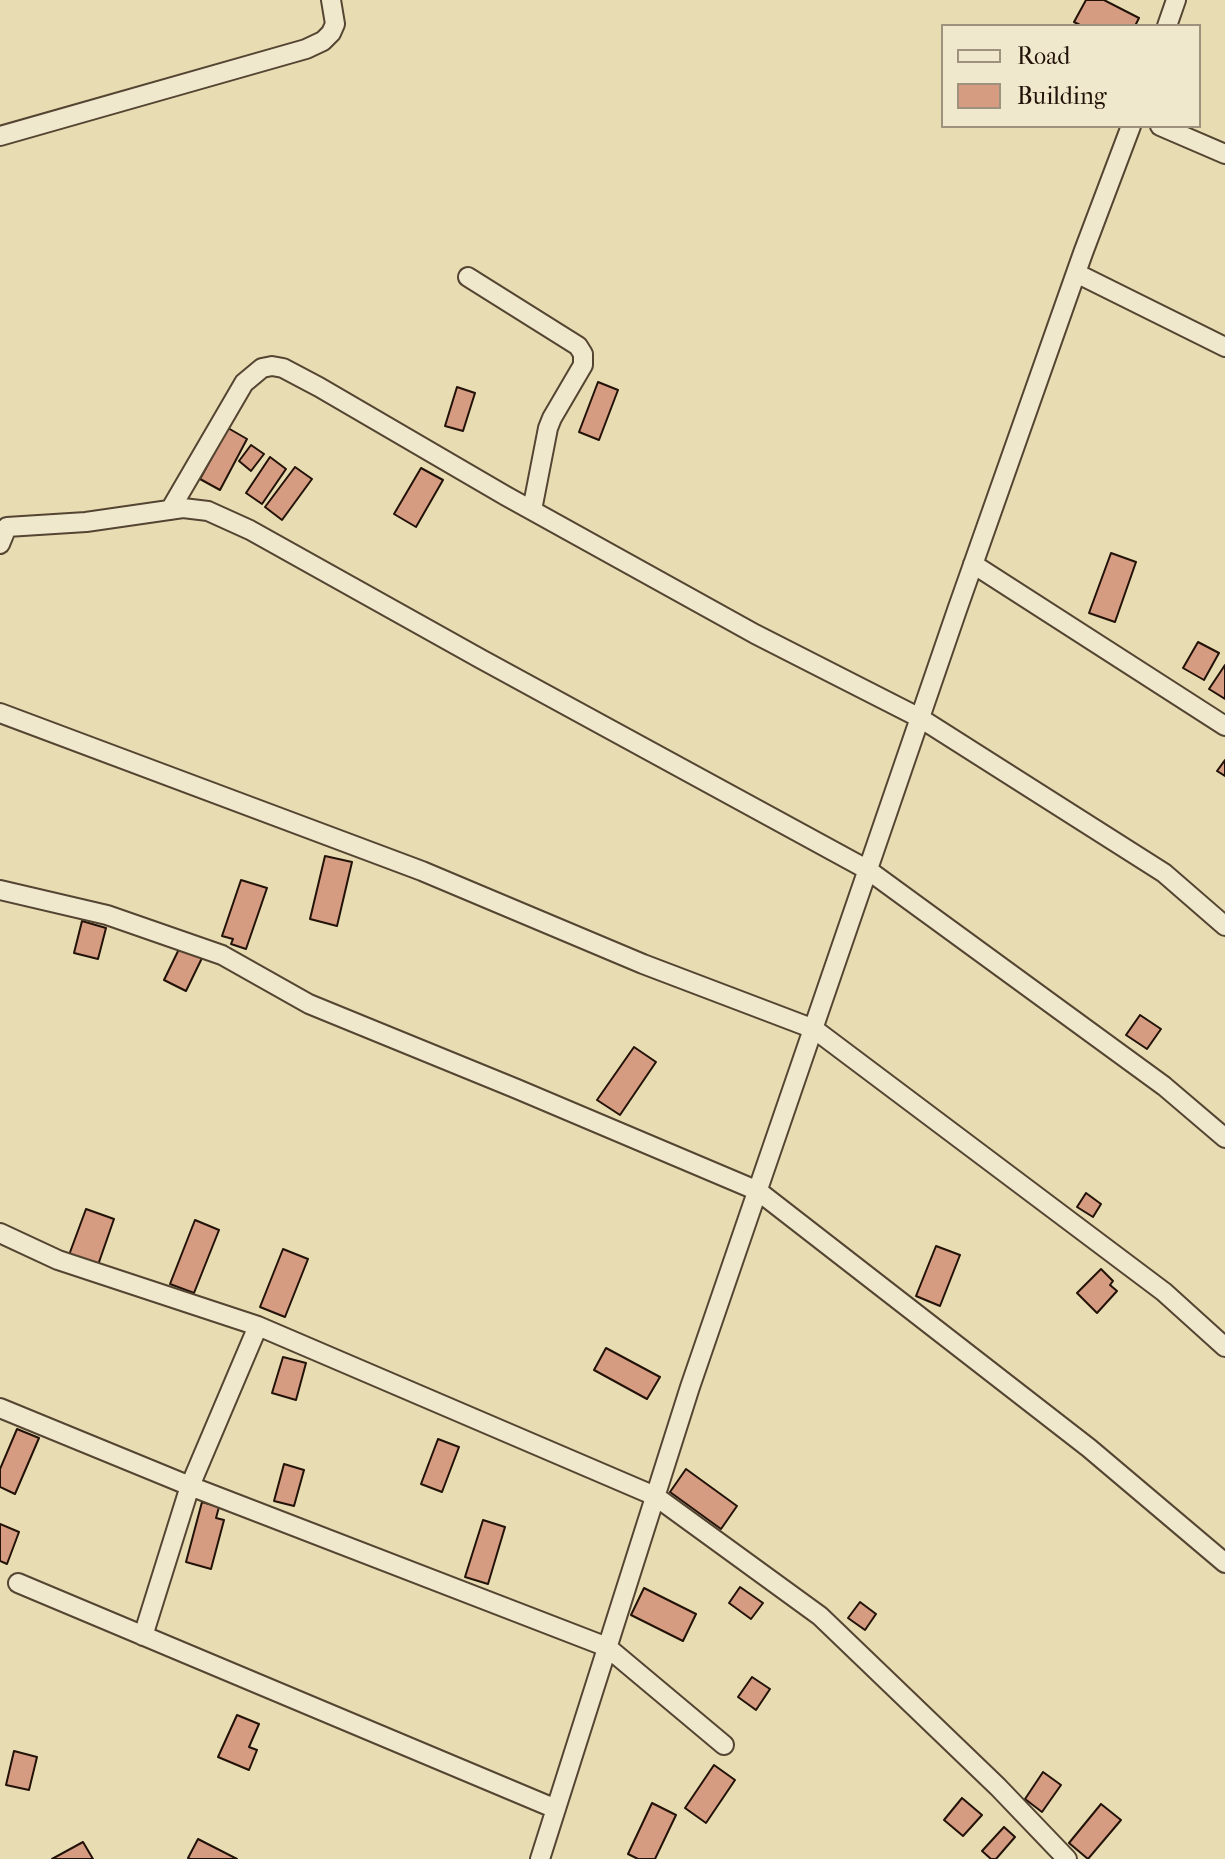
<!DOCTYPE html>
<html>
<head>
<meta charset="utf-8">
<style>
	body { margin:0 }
	#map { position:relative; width:1225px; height:1859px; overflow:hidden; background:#e8dcb2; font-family:"IM FELL French Canon",serif }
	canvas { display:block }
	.legend { position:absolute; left:941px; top:24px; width:260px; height:104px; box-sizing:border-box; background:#f0e8cd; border:2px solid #9e927e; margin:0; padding:10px 14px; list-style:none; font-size:24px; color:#221208 }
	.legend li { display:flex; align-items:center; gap:16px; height:40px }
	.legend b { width:40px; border:2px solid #9e927e }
</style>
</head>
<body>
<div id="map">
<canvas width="1225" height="1859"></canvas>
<ul class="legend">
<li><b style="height:10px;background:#f0e8cd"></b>Road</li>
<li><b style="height:22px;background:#d59c82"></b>Building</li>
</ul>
</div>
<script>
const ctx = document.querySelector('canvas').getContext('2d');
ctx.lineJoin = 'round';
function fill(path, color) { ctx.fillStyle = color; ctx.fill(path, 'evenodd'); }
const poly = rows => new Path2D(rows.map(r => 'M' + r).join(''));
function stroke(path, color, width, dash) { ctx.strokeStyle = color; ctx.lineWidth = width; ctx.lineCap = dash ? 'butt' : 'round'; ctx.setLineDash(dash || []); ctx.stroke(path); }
const building = poly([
	[1086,0,1104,0,1139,18,1135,26,1082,26,1074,22,1086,0],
	[598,382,618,390,599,440,579,432,598,382],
	[457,387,475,393,463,431,445,426,457,387],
	[228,428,247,439,220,490,200,479,228,428],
	[251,445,264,454,251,471,239,461,251,445],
	[270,457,286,469,262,504,246,493,270,457],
	[295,467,312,479,282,520,265,507,295,467],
	[421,468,443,480,416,527,394,514,421,468],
	[1111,553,1136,562,1115,622,1089,613,1111,553],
	[1198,642,1219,653,1204,680,1183,668,1198,642],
	[1225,665,1225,699,1209,689,1225,665],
	[1225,760,1225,776,1217,771,1225,760],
	[325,856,352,862,337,926,310,919,325,856],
	[241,880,267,888,246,949,231,944,233,939,222,936,241,880],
	[82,921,106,928,98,959,74,953,82,921],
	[180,947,202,958,186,991,164,980,180,947],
	[1140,1015,1161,1029,1147,1049,1126,1035,1140,1015],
	[634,1047,656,1062,620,1115,597,1100,634,1047],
	[1086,1193,1101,1204,1093,1217,1077,1207,1086,1193],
	[86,1209,114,1219,98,1265,69,1255,86,1209],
	[195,1220,219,1230,194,1293,170,1284,195,1220],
	[936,1246,960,1255,940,1306,916,1296,936,1246],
	[283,1249,308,1259,285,1317,260,1307,283,1249],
	[1101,1269,1113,1281,1110,1285,1117,1291,1097,1313,1077,1293,1101,1269],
	[606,1348,660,1377,647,1399,594,1370,606,1348],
	[283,1357,306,1363,296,1400,272,1393,283,1357],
	[17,1429,39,1438,15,1494,0,1487,0,1469,17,1429],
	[438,1439,459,1447,442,1492,421,1484,438,1439],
	[284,1464,304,1470,294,1506,274,1501,284,1464],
	[686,1469,737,1506,721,1529,670,1492,686,1469],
	[202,1502,219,1507,216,1518,224,1520,211,1569,186,1562,202,1502],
	[483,1520,505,1527,488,1584,465,1577,483,1520],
	[0,1524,19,1532,7,1564,0,1561,0,1524],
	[740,1587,763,1603,751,1619,729,1603,740,1587],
	[644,1588,696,1614,683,1641,631,1615,644,1588],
	[860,1602,876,1614,865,1630,848,1618,860,1602],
	[752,1677,770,1689,756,1710,738,1697,752,1677],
	[237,1715,259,1724,249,1747,257,1750,249,1770,218,1757,237,1715],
	[14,1751,37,1757,29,1790,6,1785,14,1751],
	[714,1765,735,1780,706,1823,685,1808,714,1765],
	[1043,1772,1061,1785,1042,1812,1025,1799,1043,1772],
	[962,1798,982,1815,963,1836,944,1820,962,1798],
	[652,1803,676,1815,655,1859,638,1859,628,1854,652,1803],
	[1101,1804,1121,1820,1088,1859,1069,1843,1101,1804],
	[1004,1827,1015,1837,996,1859,991,1859,982,1851,1004,1827],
	[198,1839,237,1859,190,1859,188,1858,198,1839],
	[83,1842,93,1859,52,1859,83,1842]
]);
fill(building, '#d59c82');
stroke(building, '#221208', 2);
const minor = poly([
	[1167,26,1176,0],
	[1160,126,1225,154],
	[0,136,306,49,323,41,331,33,335,24,331,0],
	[1076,273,1225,347],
	[468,277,578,346,583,354,583,365,552,418,548,428,532,510],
	[170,510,244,383,262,368,272,366,283,368,319,387,506,496,755,634,920,718,1164,873,1225,926],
	[0,544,7,527,86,522,183,508,208,511,250,530,481,659,868,870,1164,1086,1225,1138],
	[973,564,1225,726],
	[0,713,422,871,643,964,814,1029,1164,1292,1225,1347],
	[0,890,107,915,222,955,309,1004,517,1089,758,1191,1089,1448,1225,1563],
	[0,1233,58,1260,258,1326,655,1496,820,1616,998,1787,1067,1859],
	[0,1408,190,1486,607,1647,724,1745],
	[18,1583,556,1809],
	[143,1636,190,1486,258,1326],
	[540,1859,690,1387,957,610,1083,253,1131,126]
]);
stroke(minor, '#544432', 22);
stroke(minor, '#f0e8cd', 18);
</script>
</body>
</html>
